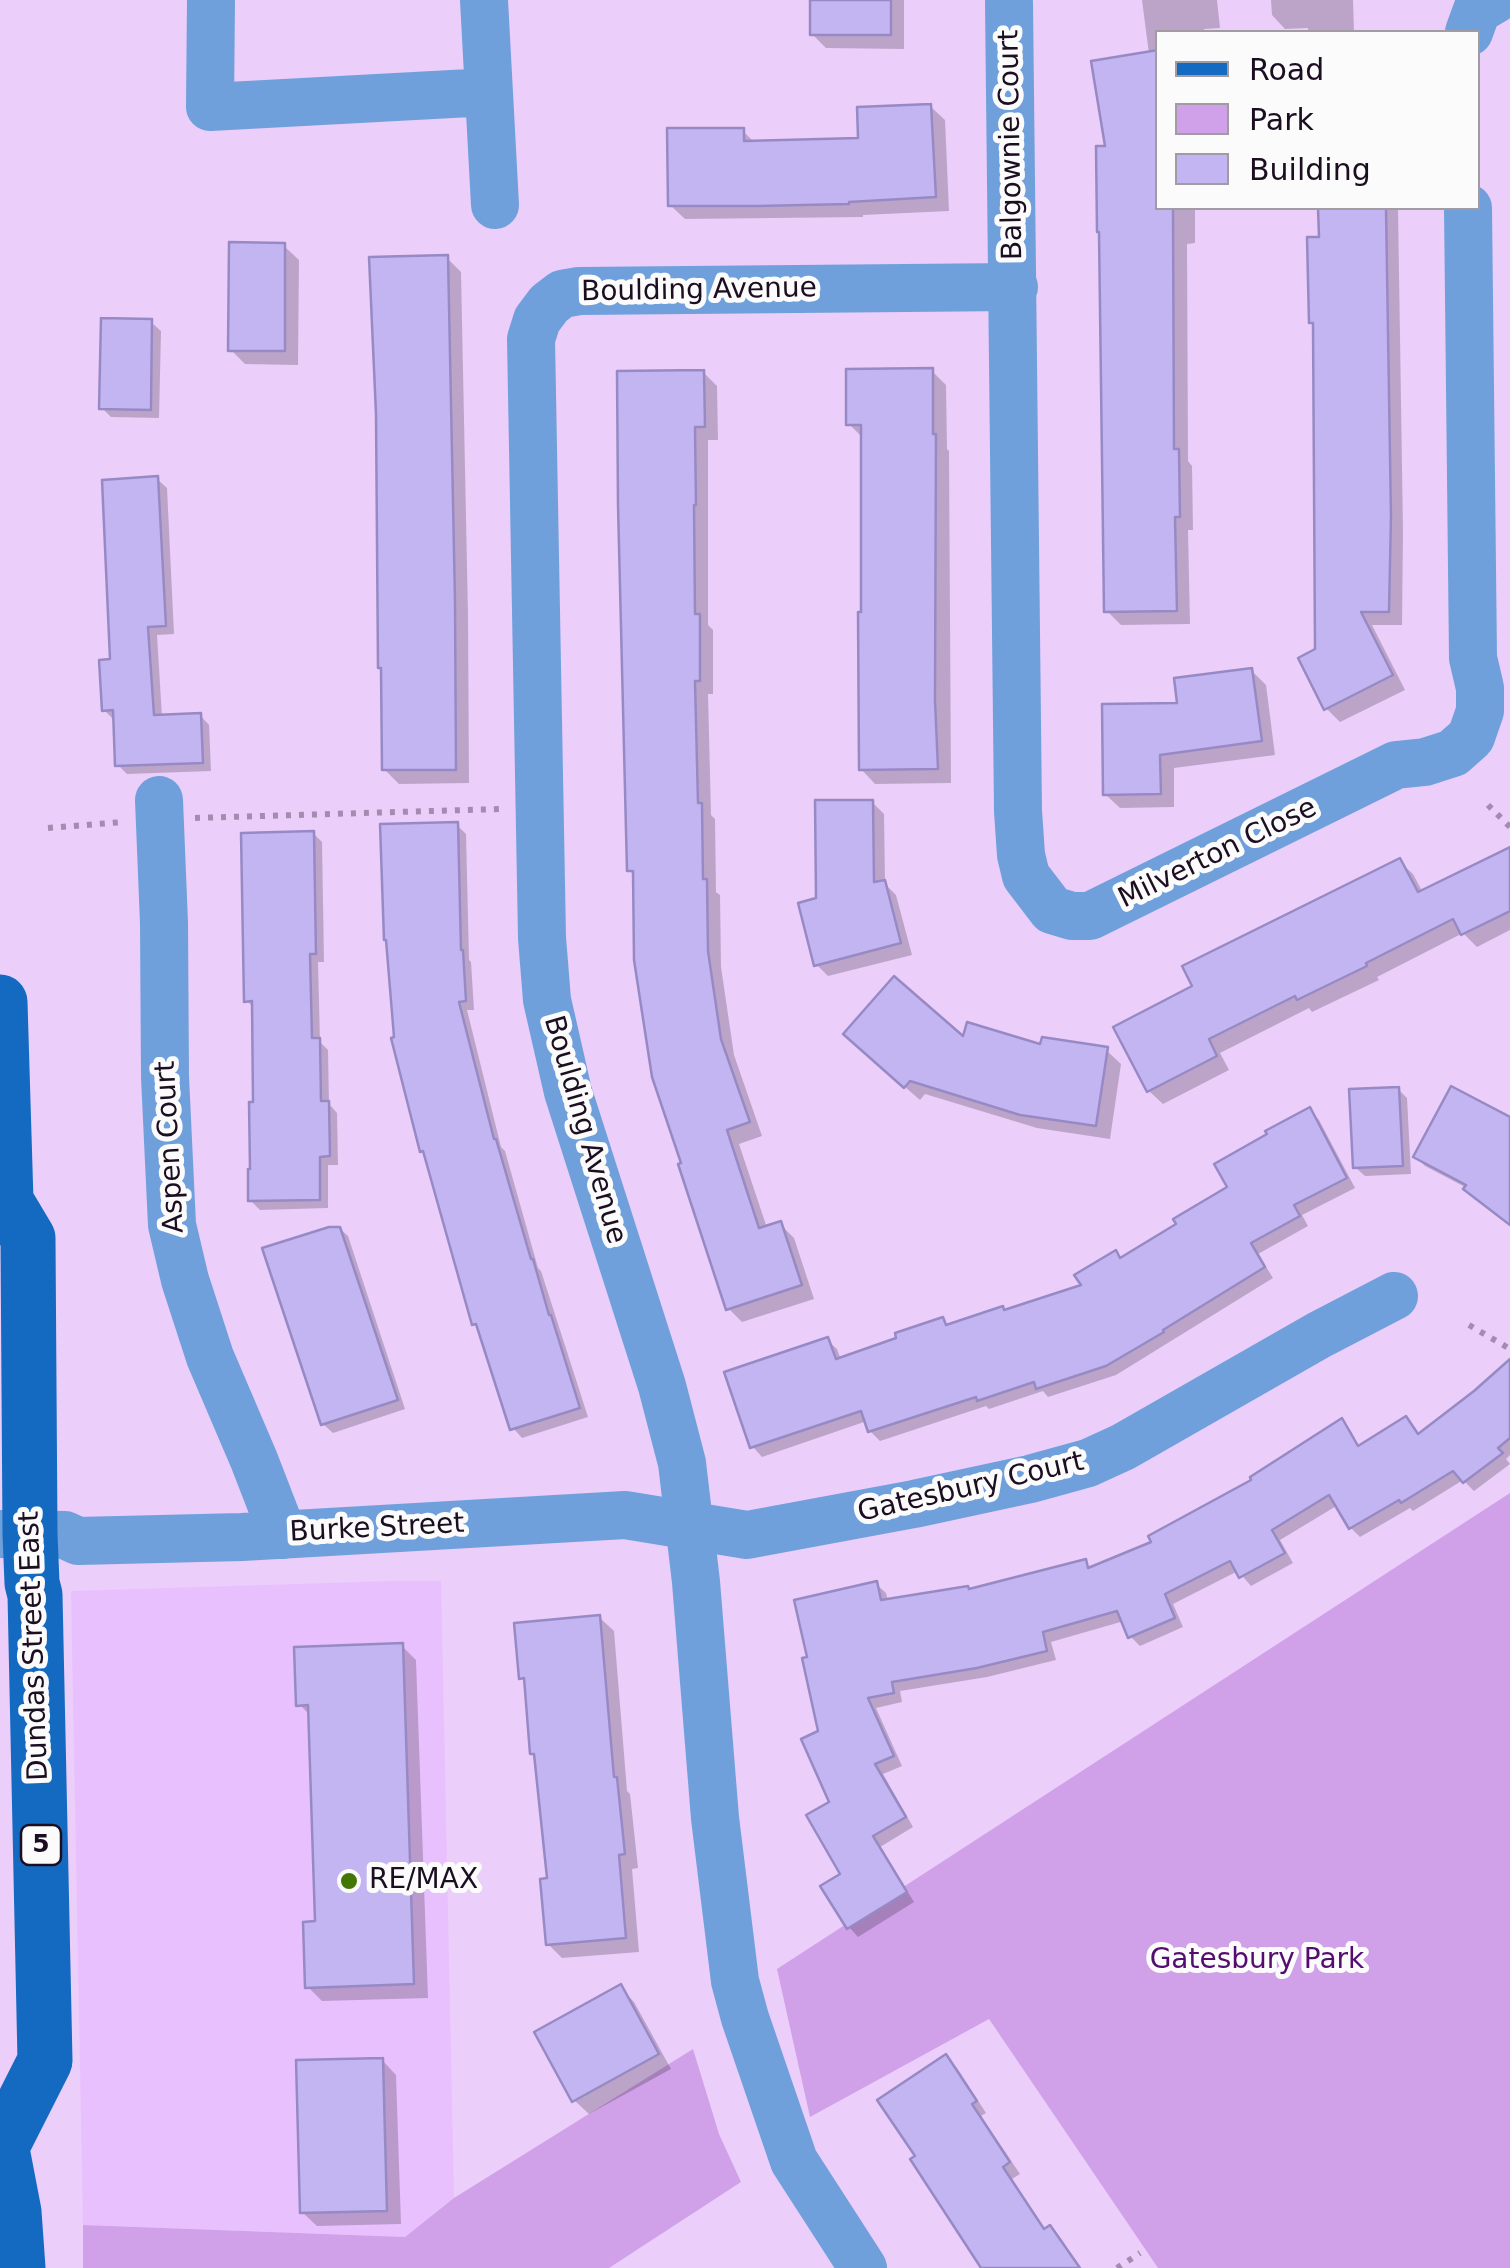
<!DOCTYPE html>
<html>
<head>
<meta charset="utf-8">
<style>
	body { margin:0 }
	#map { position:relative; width:1510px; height:2268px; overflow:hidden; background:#ebcefa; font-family:"DejaVu Sans",sans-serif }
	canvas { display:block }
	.legend { position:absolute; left:1155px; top:30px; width:325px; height:180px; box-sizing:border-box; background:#fbfbfb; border:2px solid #a19ca4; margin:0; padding:12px 18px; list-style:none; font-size:30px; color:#1b0e21 }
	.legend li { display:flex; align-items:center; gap:20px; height:50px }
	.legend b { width:50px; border:2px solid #a19ca4 }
</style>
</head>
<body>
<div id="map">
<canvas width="1510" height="2268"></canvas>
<ul class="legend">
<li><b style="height:12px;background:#146ac1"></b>Road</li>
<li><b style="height:28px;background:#d0a1e9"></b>Park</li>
<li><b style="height:28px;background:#c2b5f1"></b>Building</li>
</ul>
</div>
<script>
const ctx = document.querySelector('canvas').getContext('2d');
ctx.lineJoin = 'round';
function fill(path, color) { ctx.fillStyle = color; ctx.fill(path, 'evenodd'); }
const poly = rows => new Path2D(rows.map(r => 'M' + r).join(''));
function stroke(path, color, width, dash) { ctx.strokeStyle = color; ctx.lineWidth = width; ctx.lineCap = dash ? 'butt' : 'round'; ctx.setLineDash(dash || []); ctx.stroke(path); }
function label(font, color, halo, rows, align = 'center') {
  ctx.font = font + ' "DejaVu Sans",sans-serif'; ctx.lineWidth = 10; ctx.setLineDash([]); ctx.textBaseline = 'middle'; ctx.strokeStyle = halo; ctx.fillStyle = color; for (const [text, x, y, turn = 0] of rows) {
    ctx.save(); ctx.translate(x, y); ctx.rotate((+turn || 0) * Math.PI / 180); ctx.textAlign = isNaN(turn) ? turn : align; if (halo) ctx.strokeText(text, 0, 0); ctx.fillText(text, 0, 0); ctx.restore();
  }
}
fill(poly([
	[391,1581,441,1581,454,2198,405,2237,83,2225,71,1591]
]), '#e9c0fe');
fill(poly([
	[1510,1493,1510,2268,1158,2268,989,2019,810,2117,777,1969],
	[693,2049,719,2134,741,2182,609,2268,83,2268,83,2225,405,2237,454,2198]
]), '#d0a1e9');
fill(poly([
	[812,0,904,0,904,49,826,48,812,34],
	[1142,0,1217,0,1220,28,1204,29,1205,32,1158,32,1158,208,1195,208,1195,243,1187,244,1188,461,1192,466,1193,530,1188,530,1190,624,1121,625,1107,611,1108,148,1149,54],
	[1271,0,1353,0,1354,32,1308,32,1308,28,1285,29,1272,15],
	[930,106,945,120,949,211,863,215,863,217,685,219,670,205,743,131,756,144,861,140],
	[1321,208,1398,208,1403,531,1402,625,1372,625,1405,690,1340,722,1327,709,1317,651,1316,326,1311,322,1322,239],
	[284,246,299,260,298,365,245,364,231,350],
	[446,257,461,272,468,616,469,783,399,784,384,769],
	[151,322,161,331,159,418,111,417,102,408],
	[932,371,946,385,947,449,949,451,951,783,875,784,861,769,864,439,849,424],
	[703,372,717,386,718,440,708,440,708,625,713,630,713,694,708,694,711,815,715,819,716,892,720,895,721,967,734,1055,762,1136,739,1144,767,1228,780,1224,794,1238,814,1299,742,1322,728,1308,636,877,629,870],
	[157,479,167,488,174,634,157,635,162,717,200,715,209,725,211,771,127,774,117,764,113,719,104,710,113,662],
	[1252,671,1266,685,1275,755,1174,768,1174,807,1120,808,1105,794,1180,706],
	[872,802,884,814,885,884,896,895,912,955,828,976,816,964,818,900],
	[457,825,466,834,469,960,471,962,474,1010,467,1010,501,1147,505,1151,538,1268,541,1271,588,1417,522,1438,513,1428,481,1331,475,1324,427,1155],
	[313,833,322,842,324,962,318,962,320,1042,328,1050,329,1104,337,1113,338,1165,328,1165,328,1208,260,1210,250,1200,256,1105,254,1008,247,1001],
	[1510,859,1510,930,1477,947,1463,933,1377,977,1379,980,1312,1012,1309,1008,1220,1053,1229,1070,1163,1104,1149,1091,1196,987,1399,861,1413,874,1423,893],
	[860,1048,1106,1050,1121,1064,1110,1139,1037,1128,925,1094,920,1100],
	[1398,1089,1407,1098,1411,1174,1365,1176,1355,1167],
	[1310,1110,1319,1120,1355,1188,1302,1215,1308,1226,1258,1254,1273,1278,1116,1375,1048,1397,1043,1391,989,1409,986,1406,880,1441,870,1431,867,1421,762,1457,753,1447,727,1374,827,1340,837,1349,841,1360,943,1320,949,1326,1006,1313,1084,1286,1121,1260,1180,1225,1230,1188],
	[1510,1130,1510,1224,1467,1188,1425,1166,1416,1157],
	[338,1227,348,1236,405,1409,333,1433,323,1424],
	[1510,1367,1510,1455,1506,1459,1510,1464,1474,1491,1463,1480,1413,1511,1410,1508,1360,1537,1351,1528,1338,1505,1280,1540,1293,1563,1251,1586,1238,1571,1173,1604,1183,1627,1140,1646,1130,1636,1124,1621,1051,1642,1056,1660,987,1677,900,1691,902,1702,876,1708,902,1766,883,1774,913,1827,880,1847,914,1902,858,1937,849,1927,843,1874,821,1733,876,1584,886,1593,888,1601,970,1591,1085,1562,1092,1569,1155,1543,1255,1481,1341,1422,1351,1431,1360,1448,1406,1419,1420,1436],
	[599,1617,614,1631,627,1791,630,1794,638,1868,632,1869,639,1952,562,1958,548,1944,549,1880,537,1758,532,1753,527,1683,521,1678],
	[402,1646,416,1660,428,1998,322,2001,308,1987,317,1924,311,1716,299,1704],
	[620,1987,634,2002,671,2069,589,2114,574,2100],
	[946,2057,957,2068,986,2113,981,2116,1020,2174,1012,2179,1046,2231,1050,2228,1061,2239,1081,2268,985,2268,918,2157],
	[382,2060,396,2075,401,2224,317,2226,302,2212]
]), '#0003');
const building = poly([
	[810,0,891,0,891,35,810,35,810,0],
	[1158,50,1158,208,1173,208,1174,449,1179,449,1180,517,1175,517,1177,611,1104,612,1099,232,1097,232,1096,146,1105,146,1091,61,1158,50],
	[931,104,936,197,849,202,849,204,758,206,668,206,667,128,744,128,744,141,858,138,857,107,931,104],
	[1318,208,1386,208,1391,516,1389,612,1361,612,1393,675,1324,710,1298,658,1315,649,1313,323,1309,323,1307,237,1319,237,1318,208],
	[229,242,285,243,285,351,228,351,229,242],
	[448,255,455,600,456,770,382,770,381,668,378,668,376,414,369,257,448,255],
	[101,318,152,319,151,410,99,409,101,318],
	[933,368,933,434,936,434,935,700,938,769,859,770,858,612,861,612,861,425,846,425,846,369,933,368],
	[704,370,705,427,695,427,696,505,694,505,695,614,700,614,700,681,695,681,698,803,702,803,703,879,707,879,708,951,721,1039,750,1122,727,1130,759,1228,781,1221,802,1285,726,1310,678,1164,681,1163,652,1077,634,960,633,871,627,871,618,505,617,371,704,370],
	[158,476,166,626,148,627,154,715,201,713,203,763,115,766,113,710,102,711,99,660,110,659,102,480,158,476],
	[1252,668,1262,741,1160,755,1161,794,1103,795,1102,704,1177,703,1174,678,1252,668],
	[815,800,873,800,874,882,885,880,901,943,814,966,798,903,816,898,815,800],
	[458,822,461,950,463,950,466,1001,459,1002,494,1139,496,1139,531,1259,533,1259,549,1315,551,1315,580,1408,510,1430,476,1324,472,1325,423,1151,420,1152,391,1038,394,1037,386,940,384,940,380,824,458,822],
	[314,831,316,954,310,954,312,1038,320,1038,321,1101,329,1101,330,1156,320,1157,320,1200,248,1201,248,1169,250,1169,249,1102,253,1102,252,1001,244,1002,241,833,314,831],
	[1510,847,1510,911,1461,935,1453,919,1366,963,1367,966,1297,1000,1295,996,1209,1039,1217,1056,1147,1092,1113,1027,1192,986,1182,966,1400,858,1418,892,1510,847],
	[894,976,963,1036,967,1022,1040,1044,1042,1037,1108,1047,1096,1126,1020,1115,910,1081,904,1088,843,1034,894,976],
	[1451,1086,1510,1117,1510,1225,1463,1189,1466,1185,1413,1157,1451,1086],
	[1399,1087,1403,1166,1353,1168,1349,1089,1399,1087],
	[1310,1107,1347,1178,1294,1205,1300,1216,1251,1243,1265,1267,1163,1330,1164,1332,1106,1366,1036,1389,1034,1382,977,1401,976,1397,868,1432,861,1411,750,1448,724,1372,828,1337,836,1359,896,1338,895,1333,943,1317,946,1325,1003,1306,1004,1310,1081,1285,1074,1275,1116,1250,1120,1258,1176,1224,1173,1219,1227,1187,1214,1164,1267,1134,1265,1131,1310,1107],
	[329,1227,340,1227,398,1400,321,1425,262,1248,329,1227],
	[1510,1359,1510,1438,1498,1448,1503,1453,1463,1483,1453,1471,1401,1503,1399,1500,1349,1529,1329,1495,1272,1530,1285,1553,1239,1578,1230,1561,1165,1594,1175,1618,1128,1638,1117,1611,1043,1632,1047,1651,977,1668,892,1682,894,1693,868,1698,894,1756,875,1764,906,1817,873,1836,907,1892,847,1929,820,1886,840,1874,806,1815,829,1802,801,1739,818,1731,802,1658,807,1657,794,1600,877,1581,881,1600,968,1586,969,1589,1086,1559,1088,1568,1151,1542,1148,1536,1251,1480,1250,1477,1342,1418,1358,1446,1406,1416,1418,1434,1474,1391,1510,1359],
	[600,1615,614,1777,617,1777,625,1854,619,1855,626,1938,546,1945,540,1879,547,1878,534,1754,530,1754,524,1678,519,1679,514,1623,600,1615],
	[403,1643,414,1984,305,1988,303,1922,315,1921,308,1705,296,1706,294,1647,403,1643],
	[621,1984,659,2054,572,2102,534,2032,621,1984],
	[946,2054,977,2101,972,2104,1010,2162,1003,2167,1044,2229,1050,2225,1080,2268,981,2268,910,2159,915,2156,877,2100,946,2054],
	[383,2058,387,2211,300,2213,296,2060,383,2058]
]);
fill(building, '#c2b5f1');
stroke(building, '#978ac4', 2.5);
stroke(poly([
	[1488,805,1510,827],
	[195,818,499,809],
	[48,828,123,822],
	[1469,1325,1510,1349],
	[1117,2268,1140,2253]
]), '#a48cb0', 6, [5, 8]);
stroke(poly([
	[211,0,210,107,489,92],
	[484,0,495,205],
	[1009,3,1018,811,1021,855,1026,876,1052,910,1072,916,1090,916,1396,765,1425,762,1453,753,1471,737,1480,711,1480,688,1473,658,1468,208],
	[1469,32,1477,10,1494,0],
	[159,800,164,923,165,1077,172,1225,185,1280,210,1357,254,1460,283,1535],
	[0,1534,65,1535,78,1541,242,1537,625,1515,747,1535,914,1504,1030,1479,1088,1463,1123,1447,1319,1335,1394,1296],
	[863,2268,794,2161,745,2018,735,1981,715,1818,696,1582,682,1463,662,1386,568,1092,547,1000,542,938,531,339,537,320,549,304,562,294,579,291,1014,287]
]), '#6fa0dc', 48);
stroke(poly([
	[0,1002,6,1201,28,1238,30,1534,32,1583,35,1595,45,2061,2,2146],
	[0,2139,14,2212,18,2268]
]), '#146ac1', 55);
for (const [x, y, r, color] of [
	[349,1881,10,"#427706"]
]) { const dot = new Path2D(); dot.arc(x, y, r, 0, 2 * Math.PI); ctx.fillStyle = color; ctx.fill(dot); stroke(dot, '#fbfbfb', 4); }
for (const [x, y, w] of [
	[41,1845,40]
]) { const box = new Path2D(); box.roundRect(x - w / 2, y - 20, w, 40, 8); ctx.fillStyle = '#fbfbfb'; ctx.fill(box); stroke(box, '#1b0e21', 2.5); }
label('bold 25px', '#1b0e21', null, [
	["5",41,1845]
]);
label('28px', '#1b0e21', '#fbfbfb', [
	["Balgownie Court",1012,145,-91],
	["Boulding Avenue",699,291,-1],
	["Milverton Close",1218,854,-26],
	["Boulding Avenue",584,1130,74],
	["Aspen Court",171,1147,-93],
	["Gatesbury Court",971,1488,-13],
	["Burke Street",377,1529,-3],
	["Dundas Street East",35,1646,-92]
]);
label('28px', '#1b0e21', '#fbfbfb', [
	["RE/MAX",369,1881]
], 'left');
label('28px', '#550c71', '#fbfbfb', [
	["Gatesbury Park",1257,1961]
]);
</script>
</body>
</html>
